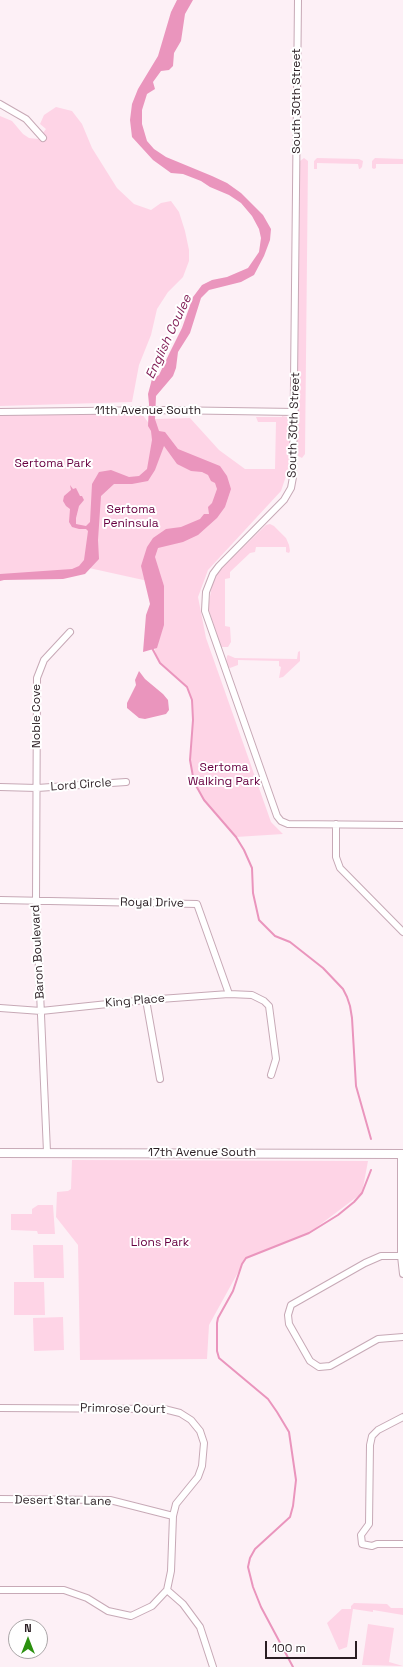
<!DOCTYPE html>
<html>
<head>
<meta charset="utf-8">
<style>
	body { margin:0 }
	#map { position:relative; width:403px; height:1667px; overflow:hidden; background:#fdf0f6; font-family:"Space Grotesk",sans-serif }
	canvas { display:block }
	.north { position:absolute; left:8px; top:1619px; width:40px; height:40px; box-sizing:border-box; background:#fff; border:1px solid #aaa5a7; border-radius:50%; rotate:0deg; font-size:11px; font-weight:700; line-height:16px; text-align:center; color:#2a1e23 }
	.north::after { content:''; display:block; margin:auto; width:14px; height:18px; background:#2b900f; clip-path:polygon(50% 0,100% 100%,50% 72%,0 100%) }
	.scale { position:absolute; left:265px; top:1641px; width:92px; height:18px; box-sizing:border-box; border:2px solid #2a1e23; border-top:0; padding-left:5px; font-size:12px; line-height:14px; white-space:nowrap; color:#2a1e23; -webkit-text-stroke:3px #fff; paint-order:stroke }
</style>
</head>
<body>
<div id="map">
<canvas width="403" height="1667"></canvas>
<div class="north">N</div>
<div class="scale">100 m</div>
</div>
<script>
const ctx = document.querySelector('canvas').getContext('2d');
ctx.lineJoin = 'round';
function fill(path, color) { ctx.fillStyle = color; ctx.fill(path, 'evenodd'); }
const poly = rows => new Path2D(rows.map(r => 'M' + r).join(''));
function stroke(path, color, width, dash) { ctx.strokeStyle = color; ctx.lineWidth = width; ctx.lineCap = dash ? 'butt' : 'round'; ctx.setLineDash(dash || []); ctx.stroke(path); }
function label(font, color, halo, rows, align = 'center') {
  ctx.font = font + ' "Space Grotesk",sans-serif'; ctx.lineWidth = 4; ctx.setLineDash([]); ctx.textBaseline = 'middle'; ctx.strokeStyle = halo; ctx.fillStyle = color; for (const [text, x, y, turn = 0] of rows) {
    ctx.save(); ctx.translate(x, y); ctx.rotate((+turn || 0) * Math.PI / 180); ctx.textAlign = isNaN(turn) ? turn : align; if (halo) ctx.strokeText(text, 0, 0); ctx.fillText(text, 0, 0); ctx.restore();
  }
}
fill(poly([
	[56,107,72,111,82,124,92,148,117,188,134,204,151,210,161,203,171,201,179,212,185,231,189,250,189,261,183,277,168,292,157,309,151,335,139,365,132,402,0,406,0,116,12,121,23,134,29,138,38,139,46,129,40,124,44,115],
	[304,158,308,161,305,454,302,458,298,456,297,452,298,235,299,163,300,161],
	[317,158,359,159,363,161,362,167,360,169,359,169,358,164,317,163,317,169,314,169,314,161],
	[375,158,403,159,403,164,376,164,376,168,374,169,372,168,372,161],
	[139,410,156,433,155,419,190,418,219,450,245,469,275,469,276,422,258,422,256,417,282,417,282,416,287,417,291,420,291,470,288,470,281,491,208,570,198,597,206,638,271,822,283,834,236,837,202,797,196,784,190,760,193,720,192,700,187,687,157,659,149,625,157,583,89,568,0,576,0,412],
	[270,524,274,526,286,538,289,545,290,551,289,553,286,552,286,547,256,547,255,552,250,553,230,572,230,578,225,579,225,626,230,627,231,642,228,647,221,647,208,608,212,585,217,574,225,565,266,525],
	[300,651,300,661,283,677,279,678,281,667,279,666,279,661,238,660,238,665,230,668,228,667,226,662,227,656,228,655,235,658,297,659,298,652],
	[72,1160,368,1161,362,1193,309,1233,246,1258,209,1325,207,1359,80,1360,78,1245,56,1217,57,1192,68,1191,71,1189],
	[38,1205,53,1205,55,1234,38,1234,37,1231,11,1230,11,1214,32,1214,32,1209],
	[33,1245,63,1245,64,1278,34,1278],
	[14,1282,44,1282,45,1315,14,1315],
	[63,1317,64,1350,34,1351,33,1318],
	[354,1603,387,1604,391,1608,403,1608,403,1615,373,1610,373,1612,353,1609,347,1647,339,1650,327,1623,342,1609,351,1609,351,1606],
	[368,1624,394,1628,389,1662,403,1666,362,1665]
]), '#fed4e6');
fill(poly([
	[177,0,193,0,185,14,181,41,174,53,173,66,169,70,161,71,153,82,155,89,147,94,142,110,142,124,147,141,154,149,166,157,212,176,227,183,241,193,263,215,271,229,270,240,264,256,254,275,241,282,209,290,201,298,190,333,178,352,176,368,173,376,156,396,155,419,159,431,165,432,178,449,220,466,227,476,231,489,225,507,217,518,198,535,183,542,158,548,155,557,164,586,164,625,157,648,143,652,146,615,150,604,141,566,147,547,153,538,166,529,181,527,200,519,204,514,209,514,208,507,212,503,217,489,215,483,211,481,208,475,202,472,191,471,177,464,164,446,155,470,148,481,132,484,114,484,101,496,98,540,99,559,85,574,63,579,4,580,0,581,0,574,72,569,79,566,84,560,88,531,86,529,79,529,72,527,69,522,70,509,66,506,63,501,64,496,71,490,70,485,73,489,76,488,80,496,82,496,84,500,79,506,76,518,76,524,86,526,90,522,92,484,99,472,111,470,129,477,139,476,147,469,152,440,151,431,148,426,149,404,148,394,152,379,159,375,169,354,182,328,193,297,202,285,212,280,227,277,248,268,259,252,261,238,259,229,252,216,241,203,229,195,210,187,201,181,183,174,171,173,153,160,132,137,130,120,132,104,138,89,158,56,171,12],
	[139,671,145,679,163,694,168,700,169,710,166,714,145,719,139,718,127,708,127,703,136,685,135,680]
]), '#ea95bd');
stroke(poly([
	[152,648,160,663,187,687,192,700,193,720,190,760,194,782,204,800,236,837,244,850,252,868,253,893,259,920,275,936,290,942,323,968,343,989,347,997,350,1006,352,1018,356,1086,371,1139],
	[293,1667,261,1607,253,1587,248,1567,250,1558,255,1549,290,1517,293,1506,296,1480,289,1432,277,1412,268,1399,219,1358,217,1351,217,1323,218,1318,233,1291,242,1264,246,1258,309,1233,338,1215,354,1202,362,1193,371,1170]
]), '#ea95bd', 2);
const street = poly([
	[298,0,293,477,291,488,284,500,219,566,213,574,206,592,205,611,277,816,281,821,288,824,403,825],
	[0,104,26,119,43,138],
	[0,412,162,410,295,412],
	[0,787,37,788,126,782],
	[336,824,336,857,340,868,403,932],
	[0,900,197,904,229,994],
	[146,1000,160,1079],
	[0,1008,41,1011,146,1000,229,994,252,995,264,1001,269,1006,276,1059,271,1075],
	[47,1152,36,901,37,678,44,660,70,632],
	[401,1154,401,1256,403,1274],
	[403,1256,381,1256,365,1263,291,1305,288,1315,289,1324,310,1361,319,1367,330,1366,378,1339,403,1337],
	[0,1408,164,1409,180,1413,191,1420,200,1431,204,1443,202,1466,198,1477,176,1504,173,1516,171,1571,167,1590,152,1606,131,1616,108,1611,87,1598,64,1590,0,1590],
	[403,1417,378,1430,372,1436,370,1445,369,1524,361,1535,362,1544,372,1546,377,1544,403,1544],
	[0,1499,110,1500,173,1516],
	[167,1590,183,1604,200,1627,213,1667]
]);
const secondary = poly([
	[0,1153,403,1154]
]);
stroke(street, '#c7a9b6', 8);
stroke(secondary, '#c7a9b6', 10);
stroke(street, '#fff', 6);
stroke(secondary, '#fff', 8);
label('12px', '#2a1e23', '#fff', [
	["South 30th Street",297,101,-90],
	["11th Avenue South",148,411],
	["South 30th Street",294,425,-88],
	["Noble Cove",37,716,-90],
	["Lord Circle",81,785,-4],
	["Royal Drive",152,903,1],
	["Baron Boulevard",38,952,-93],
	["King Place",135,1001,-5],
	["17th Avenue South",202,1153],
	["Primrose Court",123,1409,1],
	["Desert Star Lane",63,1501,1]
]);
label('12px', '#670041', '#fff', [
	["Sertoma Park",53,464],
	["Sertoma",131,510],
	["Peninsula",131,524],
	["Sertoma",224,768],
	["Walking Park",224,782],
	["Lions Park",160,1243]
]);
label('italic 13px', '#832158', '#fff', [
	["English Coulee",169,337,-65]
]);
</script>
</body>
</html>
